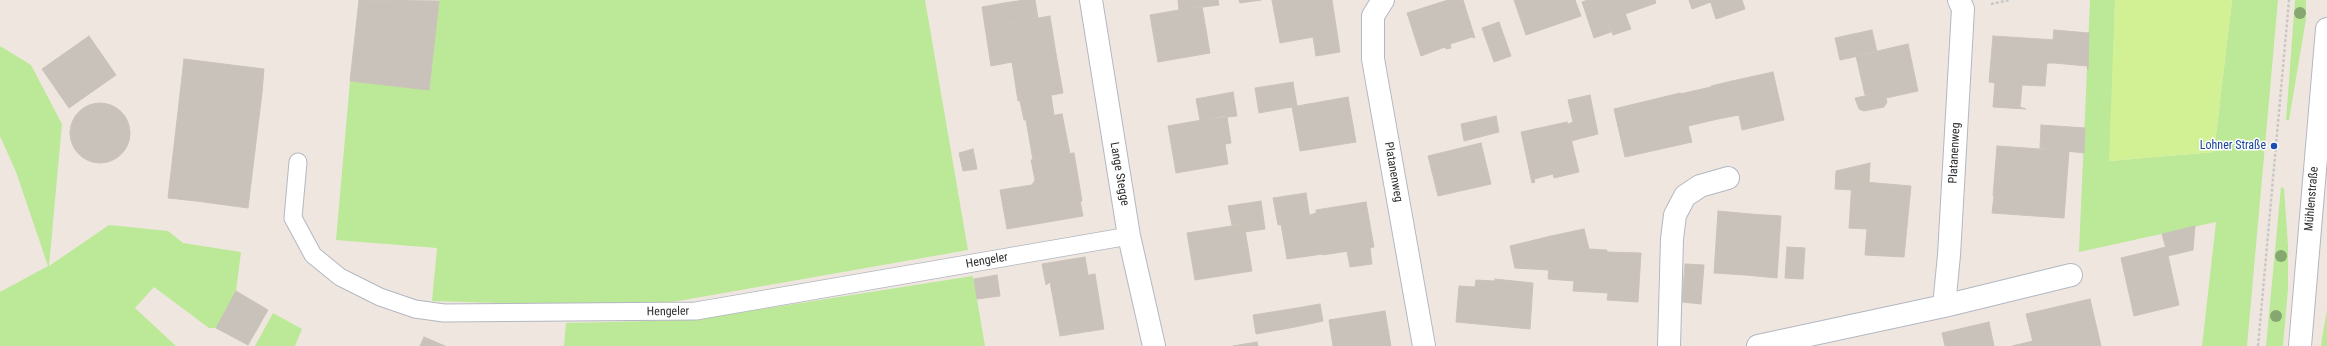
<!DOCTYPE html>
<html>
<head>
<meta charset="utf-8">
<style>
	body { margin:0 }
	canvas { display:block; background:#efe7df }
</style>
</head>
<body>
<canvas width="2327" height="346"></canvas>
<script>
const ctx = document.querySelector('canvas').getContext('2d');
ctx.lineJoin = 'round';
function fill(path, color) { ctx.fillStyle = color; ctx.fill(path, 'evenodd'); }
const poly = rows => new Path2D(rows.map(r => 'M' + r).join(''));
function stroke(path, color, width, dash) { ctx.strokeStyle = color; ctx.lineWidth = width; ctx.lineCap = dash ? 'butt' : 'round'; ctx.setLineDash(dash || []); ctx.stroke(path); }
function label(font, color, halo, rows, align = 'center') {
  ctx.font = font + ' "Roboto Condensed",sans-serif'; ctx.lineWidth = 3; ctx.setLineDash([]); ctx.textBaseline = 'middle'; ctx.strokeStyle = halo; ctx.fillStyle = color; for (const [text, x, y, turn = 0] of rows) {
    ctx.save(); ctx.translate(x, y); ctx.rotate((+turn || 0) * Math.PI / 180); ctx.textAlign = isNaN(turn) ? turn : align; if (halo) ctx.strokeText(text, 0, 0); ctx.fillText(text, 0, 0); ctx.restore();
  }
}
fill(poly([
	[439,0,925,0,968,250,661,304,566,305,432,301,437,248,336,240,350,81,429,90],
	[2090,0,2115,0,2110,161,2214,152,2232,0,2278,0,2247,346,2202,346,2216,222,2079,252],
	[2295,0,2306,0,2306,19,2289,120,2286,120],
	[0,46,31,65,62,124,49,266,109,225,168,231,183,243,241,252,236,291,216,328,209,328,154,287,135,308,176,346,0,346,0,292,48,266,16,172,0,136],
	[2281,187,2284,188,2288,246,2288,289,2283,346,2266,346],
	[973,276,985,346,564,346,566,323,692,320],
	[2327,310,2327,346,2321,346,2322,338],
	[273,313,302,329,295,346,255,346]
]), '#bbe998');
fill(poly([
	[2115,0,2232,0,2214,152,2109,161]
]), '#d1f194');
const building = poly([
	[359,0,439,1,429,90,350,81,359,0],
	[1024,0,1035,0,1038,18,1007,23,1004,3,1024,0],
	[1178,0,1218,0,1219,5,1179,10,1178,0],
	[1239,0,1261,0,1240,3,1239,0],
	[1272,0,1332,0,1340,52,1316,56,1313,37,1280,43,1272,0],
	[1448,0,1463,0,1475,38,1472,37,1450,44,1451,48,1446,49,1445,47,1421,56,1407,13,1448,0],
	[1514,0,1575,0,1581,16,1526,35,1514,0],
	[1588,0,1601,0,1611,32,1594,38,1582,2,1588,0],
	[1601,0,1620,0,1631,29,1613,35,1601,0],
	[1620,0,1655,0,1656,3,1625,14,1620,0],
	[1689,0,1710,0,1711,2,1692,9,1689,0],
	[1710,0,1742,0,1745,9,1716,19,1710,0],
	[1004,3,1007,23,985,27,982,7,1004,3],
	[1202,6,1210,53,1158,62,1150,15,1202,6],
	[1050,16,1056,54,1012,62,1005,24,1050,16],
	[1499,22,1511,56,1494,62,1482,28,1499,22],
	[1005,24,1012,62,991,66,985,27,1005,24],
	[1872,30,1877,52,1840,60,1835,38,1872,30],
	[2054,30,2089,33,2088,70,2087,66,2054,63,2056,40,2053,40,2054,30],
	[89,36,116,75,69,108,42,69,89,36],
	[1993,36,2056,40,2054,63,2047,63,2045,86,2022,85,2020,107,2026,109,1993,107,1995,83,1989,82,1993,36],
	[1908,44,1918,91,1886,98,1884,92,1865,95,1856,56,1908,44],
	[1056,54,1063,93,1018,101,1012,62,1056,54],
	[184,59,264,69,262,93,210,87,196,201,168,198,184,59],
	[1773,72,1784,120,1742,130,1732,81,1773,72],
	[1732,81,1739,115,1718,119,1711,86,1732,81],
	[1293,82,1297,106,1259,113,1255,88,1293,82],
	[210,87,262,93,248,208,196,201,210,87],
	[1711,87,1718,119,1688,126,1680,94,1711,87],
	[1233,92,1237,116,1200,120,1196,99,1233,92],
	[1884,92,1887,102,1884,107,1864,111,1859,109,1855,98,1884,92],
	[1680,93,1692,142,1625,157,1614,109,1680,93],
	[1051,95,1054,115,1024,120,1020,101,1051,95],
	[1590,95,1598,134,1571,141,1568,124,1573,122,1568,100,1590,95],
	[1348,97,1356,142,1300,151,1292,107,1348,97],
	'70 133a30 30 0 1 1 60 0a30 30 0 1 1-60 0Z',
	[1062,114,1070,154,1033,160,1026,120,1062,114],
	[1224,116,1227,117,1231,143,1225,144,1228,164,1176,173,1168,126,1224,116],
	[1496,116,1499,132,1464,141,1461,124,1496,116],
	[1567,122,1579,172,1554,178,1553,174,1534,179,1535,182,1532,183,1521,132,1567,122],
	[2041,125,2085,128,2084,153,2040,148,2041,125],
	[1481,143,1491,184,1438,196,1428,156,1481,143],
	[1997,146,2069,151,2064,218,2035,216,2036,199,1993,196,1997,146],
	[973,149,977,169,963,171,959,153,973,149],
	[1074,153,1082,201,1040,208,1035,202,1032,185,1035,180,1031,160,1074,153],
	[1870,163,1869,183,1852,181,1852,190,1835,189,1836,171,1870,163],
	[1852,181,1911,186,1904,257,1865,255,1867,229,1849,228,1852,181],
	[1032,185,1035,202,1040,208,1080,201,1083,216,1007,229,1000,190,1032,185],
	[1306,193,1310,219,1278,225,1273,198,1306,193],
	[1994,196,2036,199,2035,216,1992,213,1994,196],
	[1261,201,1265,229,1245,232,1244,224,1232,225,1228,206,1261,201],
	[1366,202,1374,247,1323,255,1316,210,1366,202],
	[1718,211,1750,214,1745,275,1714,273,1718,211],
	[1316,213,1323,254,1287,259,1281,224,1310,219,1310,215,1316,213],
	[1750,214,1781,216,1777,278,1745,275,1750,214],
	[1244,224,1252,271,1195,280,1187,233,1244,224],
	[2195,226,2193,250,2168,256,2162,234,2195,226],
	[1584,229,1589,249,1607,250,1607,252,1641,253,1638,302,1607,300,1608,293,1573,291,1574,281,1548,279,1551,236,1584,229],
	[1551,236,1549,270,1515,268,1510,246,1551,236],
	[1370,247,1372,264,1350,267,1347,251,1370,247],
	[1787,247,1805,248,1803,279,1785,278,1787,247],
	[2166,247,2179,305,2134,316,2121,258,2166,247],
	[1085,257,1088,275,1050,282,1046,285,1042,264,1085,257],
	[1685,264,1704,265,1701,304,1682,302,1685,264],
	[1095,274,1104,329,1060,336,1050,282,1095,274],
	[997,275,1000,296,977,299,974,279,997,275],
	[1495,279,1533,283,1530,329,1456,322,1459,286,1475,287,1476,280,1495,281,1495,279],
	[236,291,268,310,248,345,216,328,236,291],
	[2090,299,2101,346,2034,346,2026,314,2090,299],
	[1320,304,1323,321,1295,327,1291,309,1320,304],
	[1291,309,1295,327,1256,334,1253,315,1291,309],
	[1385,311,1391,346,1333,346,1329,320,1385,311],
	[1989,322,1994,346,1945,346,1942,333,1989,322],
	[424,337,445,346,420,346,424,337],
	[2033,341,2034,346,2012,346,2033,341],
	[1257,342,1258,346,1233,346,1257,342]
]);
fill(building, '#c8c2ba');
stroke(building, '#cbc3b8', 1);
const service = poly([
	[298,162,293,218,313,255,340,277,380,297,415,309,444,313,696,311,1129,236]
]);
const minor = poly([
	[1091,0,1129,236,1154,346],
	[1383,0,1373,16,1373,59,1424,346],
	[1944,306,2071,275],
	[1669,346,1672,239,1675,215,1685,196,1700,186,1728,178],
	[1758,346,1944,306,1949,255,1963,9,1959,0]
]);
const secondary = poly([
	[2300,346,2327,29]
]);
stroke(service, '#b3b7c1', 19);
stroke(minor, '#b3b7c1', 24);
stroke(secondary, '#b3b7c1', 24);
stroke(poly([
	[1991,4,2010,0],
	[2258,346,2289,0]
]), '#c8c8c8', 2.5, [3, 2]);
stroke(service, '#fff', 17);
stroke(minor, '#fff', 22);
stroke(secondary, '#fff', 22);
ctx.fillStyle = '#86a770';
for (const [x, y] of [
	[2300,13],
	[2281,256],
	[2276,316]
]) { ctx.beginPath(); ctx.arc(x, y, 6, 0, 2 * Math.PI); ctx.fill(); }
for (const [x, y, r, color] of [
	[2274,146,4,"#1a4fb4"]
]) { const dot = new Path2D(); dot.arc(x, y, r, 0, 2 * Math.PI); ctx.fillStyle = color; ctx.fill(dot); stroke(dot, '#fff', 1.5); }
label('12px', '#164399', '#fff', [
	["Lohner Straße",2266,146]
], 'right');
label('12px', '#2d2d2d', '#fff', [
	["Platanenweg",1955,153,-87],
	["Platanenweg",1393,172,80],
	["Lange Stegge",1119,174,80],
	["Mühlenstraße",2312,199,-85],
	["Hengeler",987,261,-10],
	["Hengeler",668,312,-1]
]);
</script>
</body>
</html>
